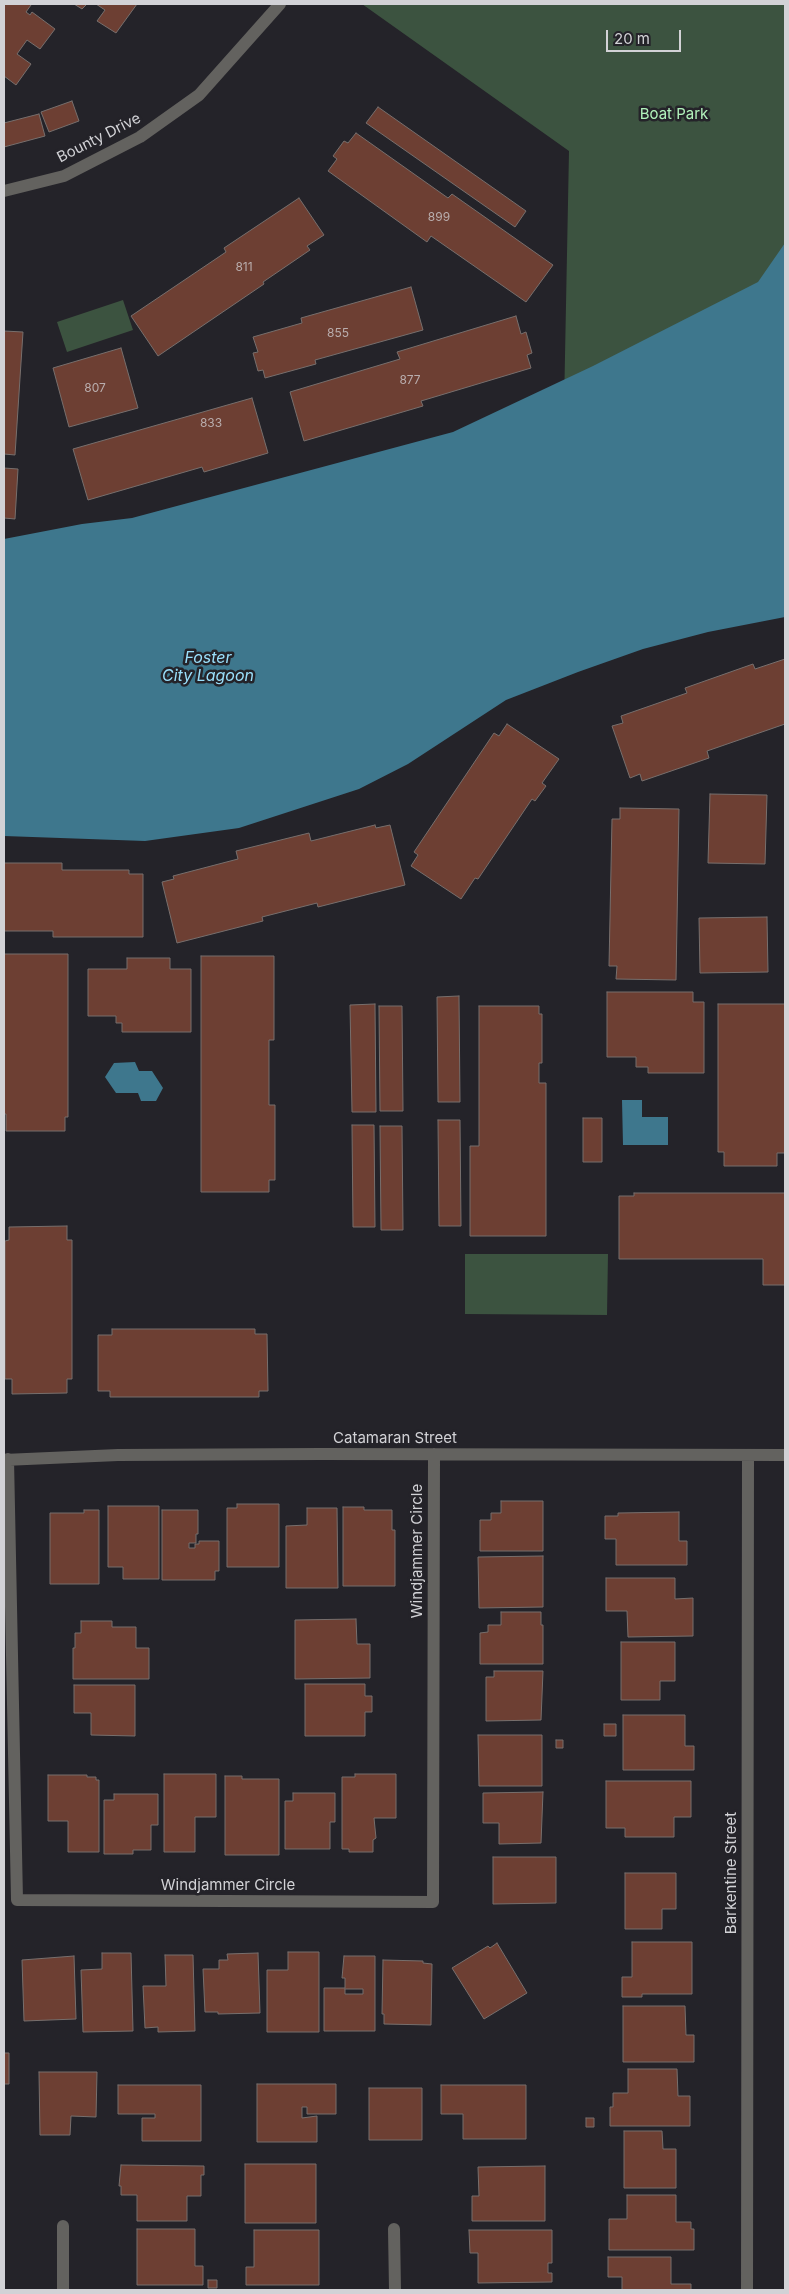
<!DOCTYPE html>
<html>
<head>
<meta charset="utf-8">
<style>
	body { margin:0 }
	#map { position:relative; width:789px; height:2294px; overflow:hidden; background:#242329; font-family:Inter,sans-serif }
	canvas { display:block }
	.frame { position:absolute; inset:0; border:5px solid #d2d2d6; pointer-events:none }
	.scale { position:absolute; left:606px; top:30px; width:75px; height:22px; box-sizing:border-box; border:2px solid #d2d2d6; border-top:0; padding-left:6px; font-size:15px; line-height:18px; white-space:nowrap; color:#d2d2d6; -webkit-text-stroke:4px #242329; paint-order:stroke }
</style>
</head>
<body>
<div id="map">
<canvas width="789" height="2294"></canvas>
<div class="frame"></div>
<div class="scale">20 m</div>
</div>
<script>
const ctx = document.querySelector('canvas').getContext('2d');
ctx.lineJoin = 'round';
function fill(path, color) { ctx.fillStyle = color; ctx.fill(path, 'evenodd'); }
const poly = rows => new Path2D(rows.map(r => 'M' + r).join(''));
function stroke(path, color, width, dash) { ctx.strokeStyle = color; ctx.lineWidth = width; ctx.lineCap = dash ? 'butt' : 'round'; ctx.setLineDash(dash || []); ctx.stroke(path); }
function label(font, color, halo, rows, align = 'center') {
  ctx.font = font + ' Inter,sans-serif'; ctx.lineWidth = 5; ctx.setLineDash([]); ctx.textBaseline = 'middle'; ctx.strokeStyle = halo; ctx.fillStyle = color; for (const [text, x, y, turn = 0] of rows) {
    ctx.save(); ctx.translate(x, y); ctx.rotate((+turn || 0) * Math.PI / 180); ctx.textAlign = isNaN(turn) ? turn : align; if (halo) ctx.strokeText(text, 0, 0); ctx.fillText(text, 0, 0); ctx.restore();
  }
}
fill(poly([
	[362,4,785,4,785,264,766,284,564,407,569,151],
	[123,300,133,330,67,352,57,322],
	[465,1254,608,1254,607,1315,465,1314]
]), '#3c5340');
fill(poly([
	[785,243,785,617,708,632,643,649,578,672,506,700,408,764,359,789,239,828,145,841,4,836,4,539,82,524,132,518,453,432,593,366,758,282],
	[135,1062,139,1071,152,1071,163,1088,156,1101,141,1101,138,1093,116,1093,105,1077,114,1063],
	[622,1100,642,1100,642,1117,668,1117,668,1145,623,1145]
]), '#3e778d');
const building = poly([
	[4,4,30,4,31,5,26,12,30,15,32,12,55,29,40,49,27,40,17,54,31,64,16,85,4,76,4,4],
	[74,4,87,4,82,9,74,4],
	[96,4,137,4,116,33,97,21,105,10,96,4],
	[72,101,79,121,49,132,41,112,72,101],
	[378,107,526,211,515,227,366,123,378,107],
	[39,114,45,136,4,147,4,123,39,114],
	[356,133,448,198,452,194,553,265,526,302,431,236,427,242,328,171,337,159,333,156,344,141,348,143,356,133],
	[299,198,324,235,307,246,310,250,263,282,264,284,158,356,131,316,226,252,224,248,299,198],
	[411,287,423,330,315,360,316,364,265,378,263,370,258,371,253,353,258,352,253,337,302,323,301,318,411,287],
	[516,316,521,334,526,332,532,353,527,355,531,368,421,401,423,406,304,441,290,392,400,359,397,352,516,316],
	[4,331,23,332,15,455,4,454,4,331],
	[121,348,138,408,69,427,53,368,121,348],
	[252,398,268,453,204,472,202,467,88,500,73,449,252,398],
	[4,468,18,469,15,519,4,518,4,468],
	[785,659,785,724,707,751,709,758,642,781,640,774,630,778,612,726,623,723,621,716,687,693,685,688,753,664,755,669,785,659],
	[507,724,559,759,542,783,546,786,535,801,532,799,478,879,475,878,461,899,411,866,418,855,414,852,494,733,499,736,507,724],
	[710,794,767,795,765,864,708,863,710,794],
	[620,808,679,809,676,980,616,979,617,966,609,966,612,819,620,819,620,808],
	[375,825,376,828,390,825,405,885,318,907,317,903,262,917,263,921,177,943,162,882,174,879,173,876,238,859,236,851,309,833,311,841,375,825],
	[4,863,62,863,62,870,129,870,129,874,143,874,143,937,53,937,53,931,4,931,4,863],
	[767,917,768,972,700,973,699,918,767,917],
	[4,954,68,954,68,1117,65,1117,65,1131,6,1131,6,1114,4,1114,4,954],
	[201,956,274,956,274,1040,269,1040,269,1105,275,1105,275,1180,269,1180,269,1192,201,1192,201,956],
	[127,958,170,958,170,969,191,969,191,1032,122,1032,122,1023,116,1023,116,1016,88,1016,88,969,127,969,127,958],
	[607,992,693,992,693,1002,704,1002,704,1073,648,1073,648,1067,636,1067,636,1057,607,1057,607,992],
	[459,996,460,1102,438,1102,437,997,459,996],
	[375,1004,376,1112,352,1112,350,1005,375,1004],
	[718,1004,785,1004,785,1153,777,1153,777,1166,724,1166,724,1152,718,1152,718,1004],
	[379,1006,402,1006,403,1111,380,1111,379,1006],
	[479,1006,539,1006,539,1014,542,1014,542,1063,539,1063,539,1083,546,1083,546,1236,470,1236,470,1146,479,1146,479,1006],
	[583,1118,602,1118,602,1162,583,1162,583,1118],
	[438,1120,460,1120,461,1226,439,1226,438,1120],
	[352,1125,374,1125,375,1227,353,1227,352,1125],
	[380,1126,402,1126,403,1230,381,1230,380,1126],
	[634,1193,785,1193,785,1285,763,1285,763,1259,619,1259,619,1196,634,1196,634,1193],
	[67,1226,67,1240,72,1240,72,1379,67,1379,67,1393,12,1394,12,1379,5,1379,5,1241,9,1240,9,1227,67,1226],
	[112,1329,255,1329,255,1334,267,1334,268,1391,259,1391,259,1397,110,1397,110,1391,98,1391,98,1335,112,1335,112,1329],
	[501,1501,543,1501,543,1551,480,1551,480,1520,491,1520,491,1513,501,1513,501,1501],
	[237,1504,279,1504,279,1567,227,1567,227,1508,237,1508,237,1504],
	[108,1506,159,1506,159,1579,123,1579,123,1567,108,1567,108,1506],
	[343,1507,364,1507,364,1510,392,1510,392,1530,395,1530,395,1586,343,1586,343,1507],
	[307,1508,337,1508,338,1588,286,1588,286,1526,307,1525,307,1508],
	[84,1510,99,1510,99,1584,50,1584,50,1513,84,1513,84,1510],
	[162,1510,198,1510,198,1534,196,1534,196,1543,189,1543,189,1548,195,1548,195,1544,199,1544,199,1541,219,1541,219,1571,215,1571,215,1580,162,1580,162,1510],
	[679,1512,679,1541,687,1541,687,1565,616,1565,616,1539,605,1539,605,1516,618,1516,618,1513,679,1512],
	[543,1556,543,1607,479,1608,478,1557,543,1556],
	[606,1578,675,1578,675,1599,693,1598,693,1636,628,1637,627,1611,606,1611,606,1578],
	[501,1612,541,1612,541,1625,543,1625,543,1664,480,1664,480,1633,488,1632,488,1625,501,1625,501,1612],
	[356,1619,357,1644,370,1644,370,1678,295,1679,295,1620,356,1619],
	[81,1621,112,1621,112,1627,136,1627,136,1648,149,1648,149,1679,73,1679,73,1648,75,1648,75,1633,81,1633,81,1621],
	[621,1642,675,1642,675,1681,660,1681,660,1700,621,1700,621,1642],
	[494,1671,543,1671,541,1720,486,1721,486,1677,494,1677,494,1671],
	[305,1684,365,1684,365,1696,372,1696,372,1712,365,1712,365,1736,305,1736,305,1684],
	[74,1685,135,1685,135,1736,91,1735,91,1713,74,1713,74,1685],
	[623,1715,685,1715,685,1746,694,1746,694,1770,623,1770,623,1715],
	[604,1724,616,1724,616,1736,604,1736,604,1724],
	[478,1735,542,1735,542,1786,479,1786,478,1735],
	[556,1740,563,1740,563,1748,556,1748,556,1740],
	[164,1774,216,1774,216,1817,195,1817,195,1852,164,1852,164,1774],
	[355,1774,396,1774,396,1818,374,1818,376,1838,373,1840,373,1852,349,1852,349,1849,342,1849,342,1777,355,1777,355,1774],
	[48,1775,87,1775,87,1777,96,1777,96,1780,99,1780,99,1852,68,1852,68,1821,48,1821,48,1775],
	[225,1776,242,1776,242,1779,279,1779,279,1855,225,1855,225,1776],
	[606,1781,691,1781,691,1817,674,1817,674,1837,625,1837,625,1828,606,1828,606,1781],
	[543,1792,541,1843,499,1844,499,1823,483,1823,483,1793,543,1792],
	[293,1793,335,1793,335,1822,330,1822,330,1849,285,1849,285,1801,293,1801,293,1793],
	[114,1794,158,1794,158,1825,151,1825,151,1850,133,1850,133,1854,104,1854,104,1800,114,1800,114,1794],
	[493,1857,556,1857,556,1903,493,1904,493,1857],
	[625,1873,676,1873,676,1909,662,1909,662,1929,625,1929,625,1873],
	[632,1942,692,1942,692,1994,642,1994,642,1997,622,1997,622,1977,632,1977,632,1942],
	[497,1943,527,1993,484,2019,452,1968,488,1946,490,1948,497,1943],
	[288,1952,319,1952,319,2032,267,2032,267,1970,288,1970,288,1952],
	[102,1953,131,1953,133,2031,83,2032,81,1970,102,1969,102,1953],
	[258,1953,260,2013,218,2014,218,2012,205,2012,203,1969,219,1969,219,1960,228,1960,227,1954,258,1953],
	[165,1955,193,1955,195,2031,158,2032,158,2027,145,2028,143,1986,166,1986,165,1955],
	[74,1956,76,2019,24,2021,22,1960,74,1956],
	[344,1956,375,1956,375,2031,324,2031,324,1988,345,1988,345,1978,342,1978,344,1956],
	[345,1989,363,1989,363,1994,345,1994,345,1989],
	[383,1960,423,1961,423,1963,432,1964,431,2025,384,2024,384,2014,382,2014,383,1960],
	[623,2006,685,2006,686,2035,694,2035,694,2062,623,2062,623,2006],
	[4,2053,9,2053,9,2084,4,2084,4,2053],
	[628,2069,677,2069,678,2096,690,2096,690,2126,610,2126,610,2107,613,2107,613,2093,628,2093,628,2069],
	[39,2072,97,2072,96,2117,71,2116,70,2135,40,2135,39,2072],
	[257,2084,336,2084,336,2114,307,2114,307,2107,302,2107,302,2118,317,2116,317,2142,257,2142,257,2084],
	[118,2085,201,2085,201,2141,142,2141,142,2118,155,2118,155,2114,118,2114,118,2085],
	[441,2085,526,2085,526,2139,463,2139,463,2114,441,2114,441,2085],
	[369,2088,422,2088,422,2140,369,2140,369,2088],
	[586,2118,594,2118,594,2127,586,2127,586,2118],
	[624,2131,662,2131,663,2149,676,2149,676,2188,624,2188,624,2131],
	[245,2164,316,2164,316,2223,245,2223,245,2164],
	[121,2165,204,2166,204,2175,201,2175,201,2196,187,2196,187,2221,137,2221,137,2195,121,2195,121,2186,119,2186,121,2165],
	[545,2166,545,2221,472,2221,472,2196,479,2196,478,2167,545,2166],
	[627,2195,676,2195,676,2222,691,2222,691,2229,694,2229,694,2250,609,2250,609,2219,627,2219,627,2195],
	[137,2229,195,2229,195,2266,203,2266,203,2285,137,2285,137,2229],
	[254,2230,319,2230,319,2285,246,2285,246,2267,254,2267,254,2230],
	[469,2230,552,2230,552,2263,548,2263,548,2273,552,2273,552,2282,478,2283,478,2253,470,2253,469,2230],
	[608,2257,671,2257,671,2284,691,2284,691,2290,622,2290,622,2277,608,2277,608,2257],
	[208,2280,217,2280,217,2288,208,2288,208,2280]
]);
fill(building, '#6d3f33');
stroke(building, '#776f6d', 1);
stroke(poly([
	[4,191,64,176,140,137,199,95,280,4],
	[8,1459,17,1900,433,1902,434,1454],
	[4,1460,118,1455,321,1454,785,1455],
	[63,2226,63,2290],
	[394,2229,395,2290],
	[747,2290,748,1455]
]), '#63625f', 12);
label('12px', '#b9adad', null, [
	["899",439,217],
	["811",244,267],
	["855",338,333],
	["877",410,380],
	["807",95,388],
	["833",211,423]
]);
label('15px', '#b1f2bb', '#242329', [
	["Boat Park",674,114]
]);
label('15px', '#d2d2d6', '#242329', [
	["Bounty Drive",99,138,-27],
	["Catamaran Street",395,1438],
	["Windjammer Circle",417,1551,-90],
	["Barkentine Street",731,1873,-90],
	["Windjammer Circle",228,1885]
]);
label('italic 16px', '#9adffb', '#242329', [
	["Foster",208,658],
	["City Lagoon",208,676]
]);
</script>
</body>
</html>
